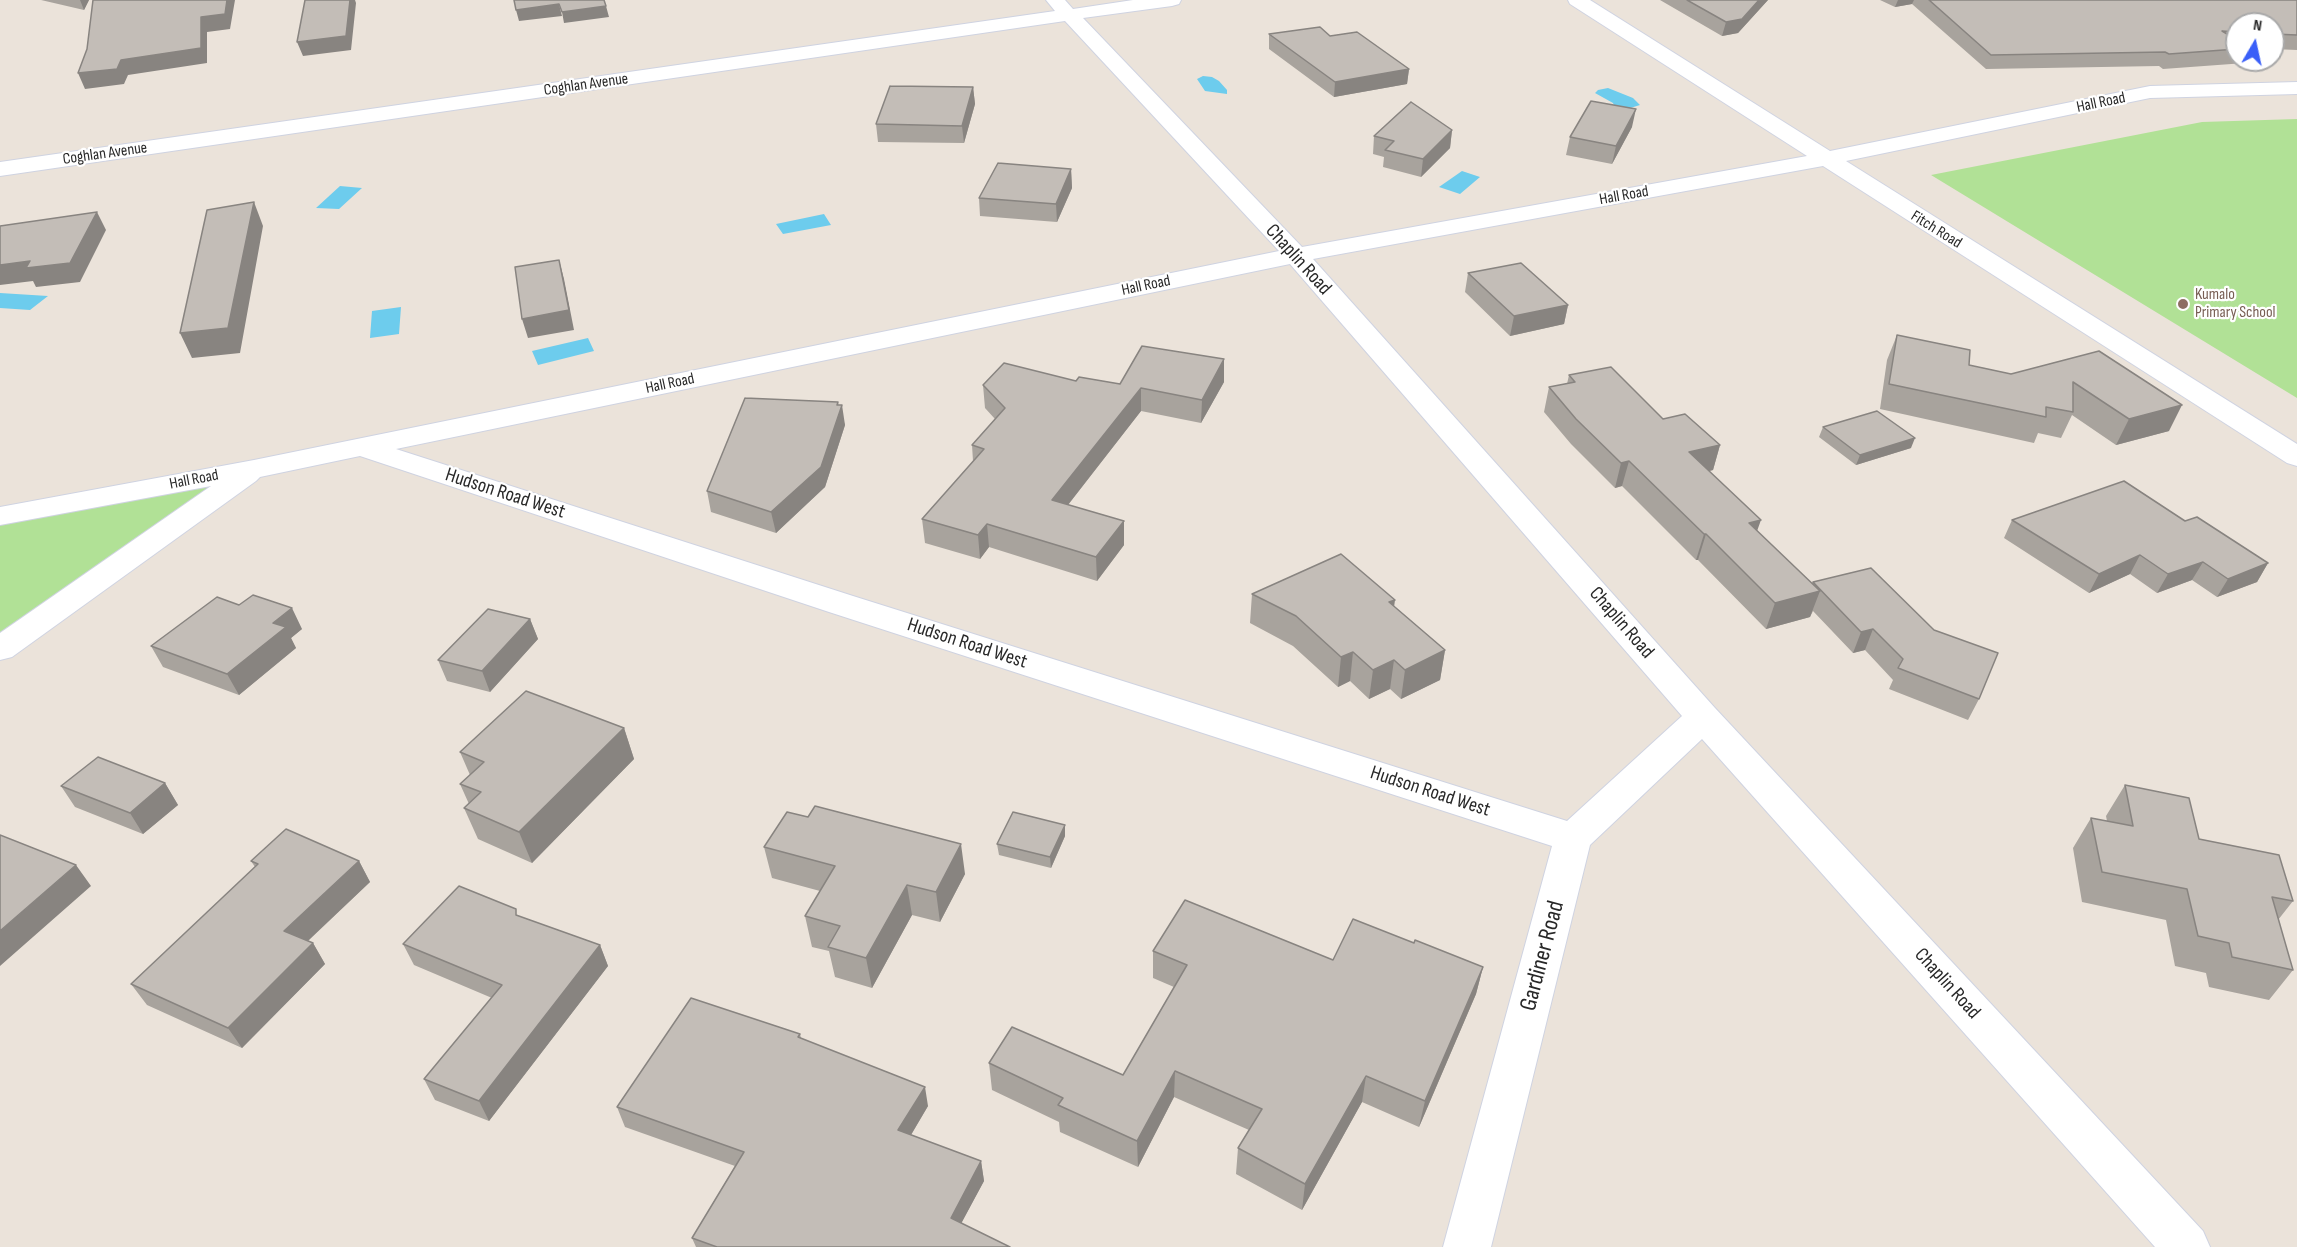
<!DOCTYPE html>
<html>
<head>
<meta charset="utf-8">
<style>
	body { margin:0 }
	#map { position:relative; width:2297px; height:1247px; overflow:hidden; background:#ebe3da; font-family:"Sofia Sans Condensed",sans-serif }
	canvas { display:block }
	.north { position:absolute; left:2225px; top:12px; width:60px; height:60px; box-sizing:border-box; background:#fff; border:2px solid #a9a9a9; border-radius:50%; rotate:9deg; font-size:16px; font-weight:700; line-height:24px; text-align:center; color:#282828 }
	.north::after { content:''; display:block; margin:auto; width:21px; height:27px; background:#3a5ff8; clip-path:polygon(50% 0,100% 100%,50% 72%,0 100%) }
</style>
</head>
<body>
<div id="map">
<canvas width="2297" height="1247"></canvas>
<div class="north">N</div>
</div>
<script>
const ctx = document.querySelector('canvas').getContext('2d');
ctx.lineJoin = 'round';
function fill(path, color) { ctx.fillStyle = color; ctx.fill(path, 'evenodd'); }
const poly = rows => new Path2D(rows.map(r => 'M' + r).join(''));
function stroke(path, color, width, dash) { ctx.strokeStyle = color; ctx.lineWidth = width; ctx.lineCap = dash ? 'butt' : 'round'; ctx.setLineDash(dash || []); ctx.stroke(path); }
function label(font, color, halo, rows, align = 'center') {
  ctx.font = font + ' "Sofia Sans Condensed",sans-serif'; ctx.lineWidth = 4.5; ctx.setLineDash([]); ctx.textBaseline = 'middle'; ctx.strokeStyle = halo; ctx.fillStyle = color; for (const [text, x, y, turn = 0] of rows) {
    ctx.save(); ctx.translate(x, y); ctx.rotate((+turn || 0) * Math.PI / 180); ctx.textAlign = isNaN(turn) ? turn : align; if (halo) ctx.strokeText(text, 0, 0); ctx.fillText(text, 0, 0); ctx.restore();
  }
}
fill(poly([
	[2297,119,2297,398,1931,175,2202,122],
	[229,480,0,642,0,522]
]), '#b1e196');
fill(poly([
	[1203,76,1212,77,1219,81,1227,90,1227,94,1205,91,1197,79],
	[1608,88,1633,98,1640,105,1627,109,1615,108,1613,103,1595,93,1598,90],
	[1462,171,1480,177,1460,194,1439,187],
	[340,186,362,188,339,209,316,208],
	[824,214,831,225,783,234,776,224],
	[0,293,48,296,30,310,0,308],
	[401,307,399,334,370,338,372,311],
	[588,338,594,351,538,365,532,351]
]), '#6dcced');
const minor = poly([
	[1046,0,1065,0,1073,9,1133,0,1181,0,1179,4,1172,6,1083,18,1302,247,1807,156,1570,4,1568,0,1590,0,1830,151,2150,86,2297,82,2297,94,2150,98,1846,161,2297,444,2297,466,2287,463,1823,166,1313,259,1715,708,2203,1231,2210,1247,2155,1247,1702,739,1590,845,1491,1247,1443,1247,1552,846,829,612,360,456,260,477,256,481,12,657,0,660,0,633,211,486,0,525,0,507,254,460,1279,251,1065,21,0,176,0,162,1055,11,1046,0],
	[1290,264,1682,716,1567,821,853,596,396,449,1290,264]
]);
stroke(minor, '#cfd3e1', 2);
fill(minor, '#fff');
fill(poly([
	[41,0,89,0,84,10],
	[1660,0,1768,0,1738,33,1722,36],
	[1880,0,2297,0,2297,50,2273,49,2273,24,2237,24,2237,60,2246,60,2245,63,2163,69,2159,66,1986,69,1912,4,1895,7],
	[1269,34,1330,36,1409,69,1407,84,1334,97,1269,49],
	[973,87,975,104,964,143,878,142,876,124],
	[1632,127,1612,164,1566,155,1570,137],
	[1452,130,1450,148,1421,177,1383,167,1384,157,1373,154,1374,136],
	[1071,169,1072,188,1057,222,980,216,979,198],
	[1468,273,1568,305,1564,324,1510,336,1465,292],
	[1897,335,1969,365,2011,374,2099,351,2169,431,2116,445,2072,415,2061,438,2038,433,2034,443,1880,409,1887,360],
	[1569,375,1720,445,1713,470,1709,471,1757,531,1812,583,1813,582,1979,699,1968,720,1889,689,1893,680,1865,650,1853,653,1813,611,1810,617,1766,629,1698,560,1696,560,1622,486,1615,488,1571,444,1544,412,1549,387,1567,384],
	[1076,381,1120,384,1224,382,1201,423,1141,411,1068,505,1124,521,1124,545,1097,581,989,547,980,559,925,543,922,519,973,461,972,445,995,419,985,408,983,385],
	[838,405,845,425,825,487,776,533,711,512,707,491],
	[1823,427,1911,448,1856,465,1819,437],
	[2012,520,2185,521,2268,563,2257,582,2217,597,2192,580,2157,593,2130,574,2089,593,2004,538],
	[1252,594,1394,606,1445,650,1440,680,1401,699,1390,689,1369,699,1350,681,1338,687,1293,646,1250,623],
	[239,605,302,629,291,638,296,648,239,695,163,667,151,646],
	[530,619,538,639,490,692,447,681,438,660],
	[624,728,634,759,532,863,478,839,464,808,469,804,460,784,470,775,460,752],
	[165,783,178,805,143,834,75,807,61,786],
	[2125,785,2199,839,2293,901,2278,920,2293,970,2269,1000,2209,987,2206,973,2175,966,2166,920,2082,902,2073,848,2091,818,2107,821,2106,816],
	[1065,825,1065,836,1051,868,999,855,997,844],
	[764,847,965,874,940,922,912,915,872,988,835,977,829,951,812,947,805,916,820,891,772,878],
	[251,861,359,861,370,882,308,941,313,943,325,964,242,1048,147,1005,131,984,255,867],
	[519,917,600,945,608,966,489,1121,435,1100,424,1079,492,998,414,965,403,944],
	[1414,943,1483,967,1476,994,1419,1127,1362,1102,1302,1210,1236,1174,1238,1148,1249,1130,1174,1097,1138,1167,1060,1132,1059,1122,992,1090,989,1063,1123,1075,1174,987,1153,978,1153,951,1333,960],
	[800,1034,801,1038,928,1106,911,1135,981,1161,984,1181,961,1223,1010,1247,696,1247,692,1238,735,1166,625,1127,617,1107]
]), '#a8a39d');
fill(poly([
	[80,0,89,0,84,10],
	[227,0,235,0,230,29,207,32,207,63,128,75,124,84,85,89,78,73,121,60,201,17],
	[350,0,355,0,356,3,351,50,303,56,297,42],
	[1759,0,1768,0,1738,33,1722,36,1726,22],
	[1898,0,1914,0,1912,4,1895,7],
	[559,4,562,16,519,21,516,10],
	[606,6,609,17,564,23,562,12],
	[1409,69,1407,84,1334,97,1335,82],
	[973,87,975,104,964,143,962,126],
	[1636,109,1632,127,1612,164,1616,146],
	[1452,130,1450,148,1421,177,1423,159],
	[1071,169,1072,188,1057,222,1056,204],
	[254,202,263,226,240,353,192,358,180,333],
	[97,212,106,230,80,282,36,287,33,281,0,285,0,265,30,261],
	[559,260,564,279,574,330,528,338,522,319],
	[1568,305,1564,324,1510,336,1514,316],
	[1224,359,1224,382,1201,423,1202,400],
	[1141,388,1141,411,1053,524,1052,500],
	[838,402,839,411,842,405,845,425,825,487,776,533,771,512],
	[2182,405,2169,431,2116,445,2129,419],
	[1915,438,1911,448,1856,465,1860,455],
	[1720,445,1713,470,1682,478,1689,452],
	[1629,461,1622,486,1615,488,1621,463],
	[1761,520,1752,545,1749,523],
	[1124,521,1124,545,1097,581,1096,557],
	[987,524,989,547,980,559,978,535],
	[1704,534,1706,534,1698,560,1696,560],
	[2140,555,2130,574,2089,593,2099,574],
	[2203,562,2192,580,2157,593,2168,574],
	[2268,563,2257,582,2217,597,2228,579],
	[1820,591,1810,617,1766,629,1775,603],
	[1395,600,1391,629,1389,602],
	[292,608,302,629,291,638,296,648,239,695,227,674,273,623],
	[530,619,538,639,490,692,482,671],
	[1873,629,1865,650,1853,653,1861,632],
	[1445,650,1440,680,1401,699,1405,670],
	[1353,652,1350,681,1338,687,1341,657],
	[1394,660,1390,689,1369,699,1373,670],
	[624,728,634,759,532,863,519,832],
	[165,783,178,805,143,834,130,813],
	[1065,825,1065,836,1051,868,1050,857],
	[961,844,965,874,940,922,936,892],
	[359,861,370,882,296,952,284,931],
	[76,865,91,886,0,966,0,931],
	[907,885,912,915,872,988,866,958],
	[313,943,325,964,242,1048,228,1028],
	[600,945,608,966,489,1121,479,1101],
	[1483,967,1476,994,1419,1127,1425,1101],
	[1175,1071,1174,1097,1138,1167,1137,1141],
	[1366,1076,1362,1102,1302,1210,1305,1184],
	[925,1087,928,1106,902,1150,898,1130],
	[981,1161,984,1181,954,1237,951,1218]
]), '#888480');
const building = poly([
	[93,0,227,0,225,14,201,17,201,48,121,60,117,69,78,73,87,49,93,0],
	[305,0,350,0,346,36,297,42,305,0],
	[514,0,604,0,606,6,562,12,559,4,516,10,514,0],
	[1687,0,1759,0,1742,19,1726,22,1687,0],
	[1929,0,2297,0,2297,35,2273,34,2273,24,2237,24,2237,32,2222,31,2237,40,2237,49,2169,54,2165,52,1991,55,1929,0],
	[1320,27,1330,36,1357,32,1409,69,1335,82,1269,34,1320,27],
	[890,86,973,87,962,126,876,124,890,86],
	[1591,101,1636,109,1616,146,1570,137,1591,101],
	[1411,102,1452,130,1423,159,1385,150,1394,141,1374,136,1411,102],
	[998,163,1071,169,1056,204,979,198,998,163],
	[254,202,228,328,180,333,207,210,254,202],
	[97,212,70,263,26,268,30,261,0,265,0,226,97,212],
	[559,260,569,310,522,319,515,267,559,260],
	[1521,263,1568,305,1514,316,1468,273,1521,263],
	[1897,335,1970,350,1969,365,2011,374,2099,351,2182,405,2129,419,2073,382,2073,412,2046,407,2046,417,1889,384,1897,335],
	[1142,346,1224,359,1202,400,1141,388,1052,500,1124,521,1096,557,987,524,978,535,922,519,984,449,972,445,1005,408,983,385,1004,363,1076,381,1079,377,1120,384,1142,346],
	[1611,367,1663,419,1685,414,1720,445,1689,452,1761,520,1749,523,1820,591,1775,603,1706,534,1704,534,1629,461,1621,463,1576,419,1549,387,1575,382,1569,375,1611,367],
	[745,398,838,402,837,405,842,405,821,467,771,512,707,491,745,398],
	[1877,411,1915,438,1860,455,1823,427,1877,411],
	[2124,481,2185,521,2197,517,2268,563,2228,579,2203,562,2168,574,2140,555,2099,574,2012,520,2124,481],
	[1341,554,1395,600,1389,602,1445,650,1405,670,1394,660,1373,670,1353,652,1341,657,1296,616,1252,594,1341,554],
	[1871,568,1934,630,1998,653,1979,699,1898,668,1903,659,1873,629,1861,632,1813,582,1871,568],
	[253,595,292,608,273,623,286,627,227,674,151,646,217,597,239,605,253,595],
	[488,609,530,619,482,671,438,660,488,609],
	[526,691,624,728,519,832,464,808,481,792,460,784,484,762,460,752,526,691],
	[98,757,165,783,130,813,61,786,98,757],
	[2125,785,2189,798,2199,839,2279,855,2293,901,2272,897,2293,970,2232,957,2229,943,2198,936,2187,889,2102,872,2091,818,2133,826,2125,785],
	[815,806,961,844,936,892,907,885,866,958,828,947,840,926,805,916,835,866,764,847,787,812,808,817,815,806],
	[1013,812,1065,825,1050,857,997,844,1013,812],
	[286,829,359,861,284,931,313,943,228,1028,131,984,258,864,251,861,286,829],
	[0,835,76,865,0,931,0,835],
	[459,886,516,909,516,915,600,945,479,1101,424,1079,502,985,403,944,459,886],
	[1185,900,1333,960,1353,919,1414,943,1415,940,1483,967,1425,1101,1366,1076,1305,1184,1238,1148,1262,1109,1175,1071,1137,1141,1058,1105,1063,1098,989,1063,1012,1027,1123,1075,1187,965,1153,951,1185,900],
	[691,998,800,1034,798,1037,925,1087,898,1130,981,1161,951,1218,1010,1247,717,1247,692,1238,744,1152,617,1107,691,998]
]);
fill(building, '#c3bdb7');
stroke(building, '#888480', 1.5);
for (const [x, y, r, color] of [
	[2183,304,6,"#8d6e63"]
]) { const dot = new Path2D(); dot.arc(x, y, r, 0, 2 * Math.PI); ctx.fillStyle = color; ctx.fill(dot); stroke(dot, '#fff', 2); }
label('16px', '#282828', '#fff', [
	["Coghlan Avenue",586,85,-8],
	["Hall Road",2101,103,-12],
	["Coghlan Avenue",105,154,-8],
	["Hall Road",1624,196,-10],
	["Fitch Road",1936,230,32],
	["Hall Road",1146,286,-12],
	["Hall Road",670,384,-12],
	["Hall Road",194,480,-11]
]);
label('16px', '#785e54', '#fff', [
	["Kumalo",2195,295],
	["Primary School",2195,313]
], 'left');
label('20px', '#282828', '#fff', [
	["Chaplin Road",1298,260,48],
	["Hudson Road West",505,494,18],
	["Chaplin Road",1621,623,49],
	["Hudson Road West",967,644,18],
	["Hudson Road West",1430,792,18],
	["Chaplin Road",1947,984,48]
]);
label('24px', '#282828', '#fff', [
	["Gardiner Road",1543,956,-75]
]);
</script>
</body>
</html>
